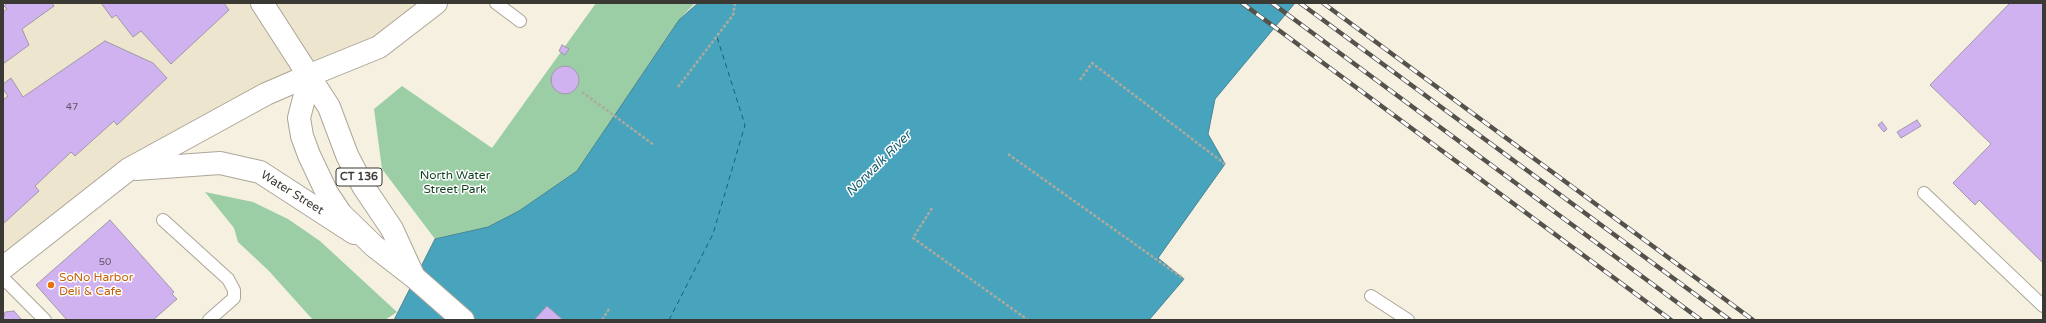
<!DOCTYPE html>
<html>
<head>
<meta charset="utf-8">
<style>
	body { margin:0 }
	#map { position:relative; width:2046px; height:323px; overflow:hidden; background:#f6f0e1; font-family:"Varela Round",sans-serif }
	canvas { display:block }
	.frame { position:absolute; inset:0; border:4px solid #3b3933; pointer-events:none }
</style>
</head>
<body>
<div id="map">
<canvas width="2046" height="323"></canvas>
<div class="frame"></div>
</div>
<script>
const ctx = document.querySelector('canvas').getContext('2d');
ctx.lineJoin = 'round';
function fill(path, color) { ctx.fillStyle = color; ctx.fill(path, 'evenodd'); }
const poly = rows => new Path2D(rows.map(r => 'M' + r).join(''));
function stroke(path, color, width, dash) { ctx.strokeStyle = color; ctx.lineWidth = width; ctx.lineCap = dash ? 'butt' : 'round'; ctx.setLineDash(dash || []); ctx.stroke(path); }
function label(font, color, halo, rows, align = 'center') {
  ctx.font = font + ' "Varela Round",sans-serif'; ctx.lineWidth = 3; ctx.setLineDash([]); ctx.textBaseline = 'middle'; ctx.strokeStyle = halo; ctx.fillStyle = color; for (const [text, x, y, turn = 0] of rows) {
    ctx.save(); ctx.translate(x, y); ctx.rotate((+turn || 0) * Math.PI / 180); ctx.textAlign = isNaN(turn) ? turn : align; if (halo) ctx.strokeText(text, 0, 0); ctx.fillText(text, 0, 0); ctx.restore();
  }
}
fill(poly([
	[3,3,436,3,379,47,129,169,3,268]
]), '#eee5cf');
fill(poly([
	[596,3,695,3,679,20,577,171,519,211,488,227,435,239,382,169,374,109,402,86,492,148],
	[205,192,253,202,288,219,320,241,397,312,385,320,313,320,268,270,238,242,234,228]
]), '#9ccea6');
const water = poly([
	[698,3,1295,3,1215,99,1208,134,1225,164,1158,258,1184,279,1149,320,394,320,435,239,488,227,519,211,577,171,679,20,698,3]
]);
fill(water, '#48a4bc');
stroke(water, '#448493', 1);
stroke(poly([
	[669,320,713,234,745,125,717,37]
]), '#176172', 1, [5, 4]);
const building = poly([
	[8,3,52,3,54,6,22,29,29,45,3,64,3,12,7,9,4,6,8,3],
	[101,3,224,3,229,10,171,64,141,31,133,37,116,15,112,18,101,3],
	[2010,3,2043,3,2043,263,1979,200,1975,205,1953,183,1991,144,1930,85,2010,3],
	[105,41,153,63,167,78,117,125,114,121,75,156,71,152,35,186,39,191,3,224,3,100,8,96,3,89,3,84,11,78,23,97,105,41],
	[562,45,569,49,565,55,559,51,562,45],
	'551 80a14 14 0 1 1 28 0a14 14 0 1 1-28 0Z',
	[1917,120,1921,126,1901,138,1897,132,1917,120],
	[1882,122,1887,129,1884,132,1878,125,1882,122],
	[110,220,174,292,172,294,177,299,153,320,67,320,36,285,110,220],
	[547,306,563,320,534,320,547,306],
	[14,311,22,320,3,320,5,312,14,311]
]);
fill(building, '#d1b2f1');
stroke(building, '#a099a7', 1);
const lane = poly([
	[496,3,520,21],
	[1924,193,2043,306],
	[163,220,228,279,234,290,234,298,209,320],
	[3,278,45,320],
	[1371,296,1408,320]
]);
const street = poly([
	[310,75,379,47,436,3]
]);
const secondary = poly([
	[136,169,220,163,260,172,354,233],
	[3,268,129,169,266,94,310,75]
]);
const primary = poly([
	[262,3,329,107,347,155,363,186,392,229,414,277],
	[310,75,299,118,302,136,309,155,327,193,341,214,374,246,414,277,463,320]
]);
stroke(lane, '#aca698', 14);
stroke(street, '#aca698', 24);
stroke(secondary, '#aca698', 24);
stroke(primary, '#aca698', 24);
stroke(poly([
	[1080,80,1092,63,1225,164],
	[678,87,733,15,735,3],
	[582,92,654,145],
	[1008,154,1184,279],
	[932,208,913,238,1028,320],
	[602,320,609,309]
]), '#ada99e', 2.5, [3, 2]);
stroke(lane, '#fff', 12);
stroke(street, '#fff', 22);
stroke(secondary, '#fff', 22);
stroke(primary, '#fff', 22);
const rail = poly([
	[1242,3,1671,320],
	[1272,3,1701,320],
	[1300,3,1730,320],
	[1323,3,1753,320]
]);
stroke(rail, '#55524b', 4.5);
stroke(rail, '#fff', 3, [9]);
for (const [x, y, r, color] of [
	[51,285,4,"#e8710a"]
]) { const dot = new Path2D(); dot.arc(x, y, r, 0, 2 * Math.PI); ctx.fillStyle = color; ctx.fill(dot); stroke(dot, '#fff', 1.5); }
label('10px', '#605762', null, [
	["47",72,107],
	["50",105,262]
]);
for (const [x, y, w] of [
	[359,177,46]
]) { const box = new Path2D(); box.roundRect(x - w / 2, y - 9, w, 18, 3); ctx.fillStyle = '#fff'; ctx.fill(box); stroke(box, '#3b3933', 1); }
label('bold 11px', '#3b3933', null, [
	["CT 136",359,177]
]);
label('12px', '#103e1f', '#fff', [
	["North Water",455,176],
	["Street Park",455,190]
]);
label('12px', '#3b3933', '#fff', [
	["Water Street",292,193,32]
]);
label('12px', '#c56008', '#fff', [
	["SoNo Harbor",59,278],
	["Deli & Cafe",59,292]
], 'left');
label('italic 13px', '#176172', '#fff', [
	["Norwalk River",879,164,-45]
]);
</script>
</body>
</html>
